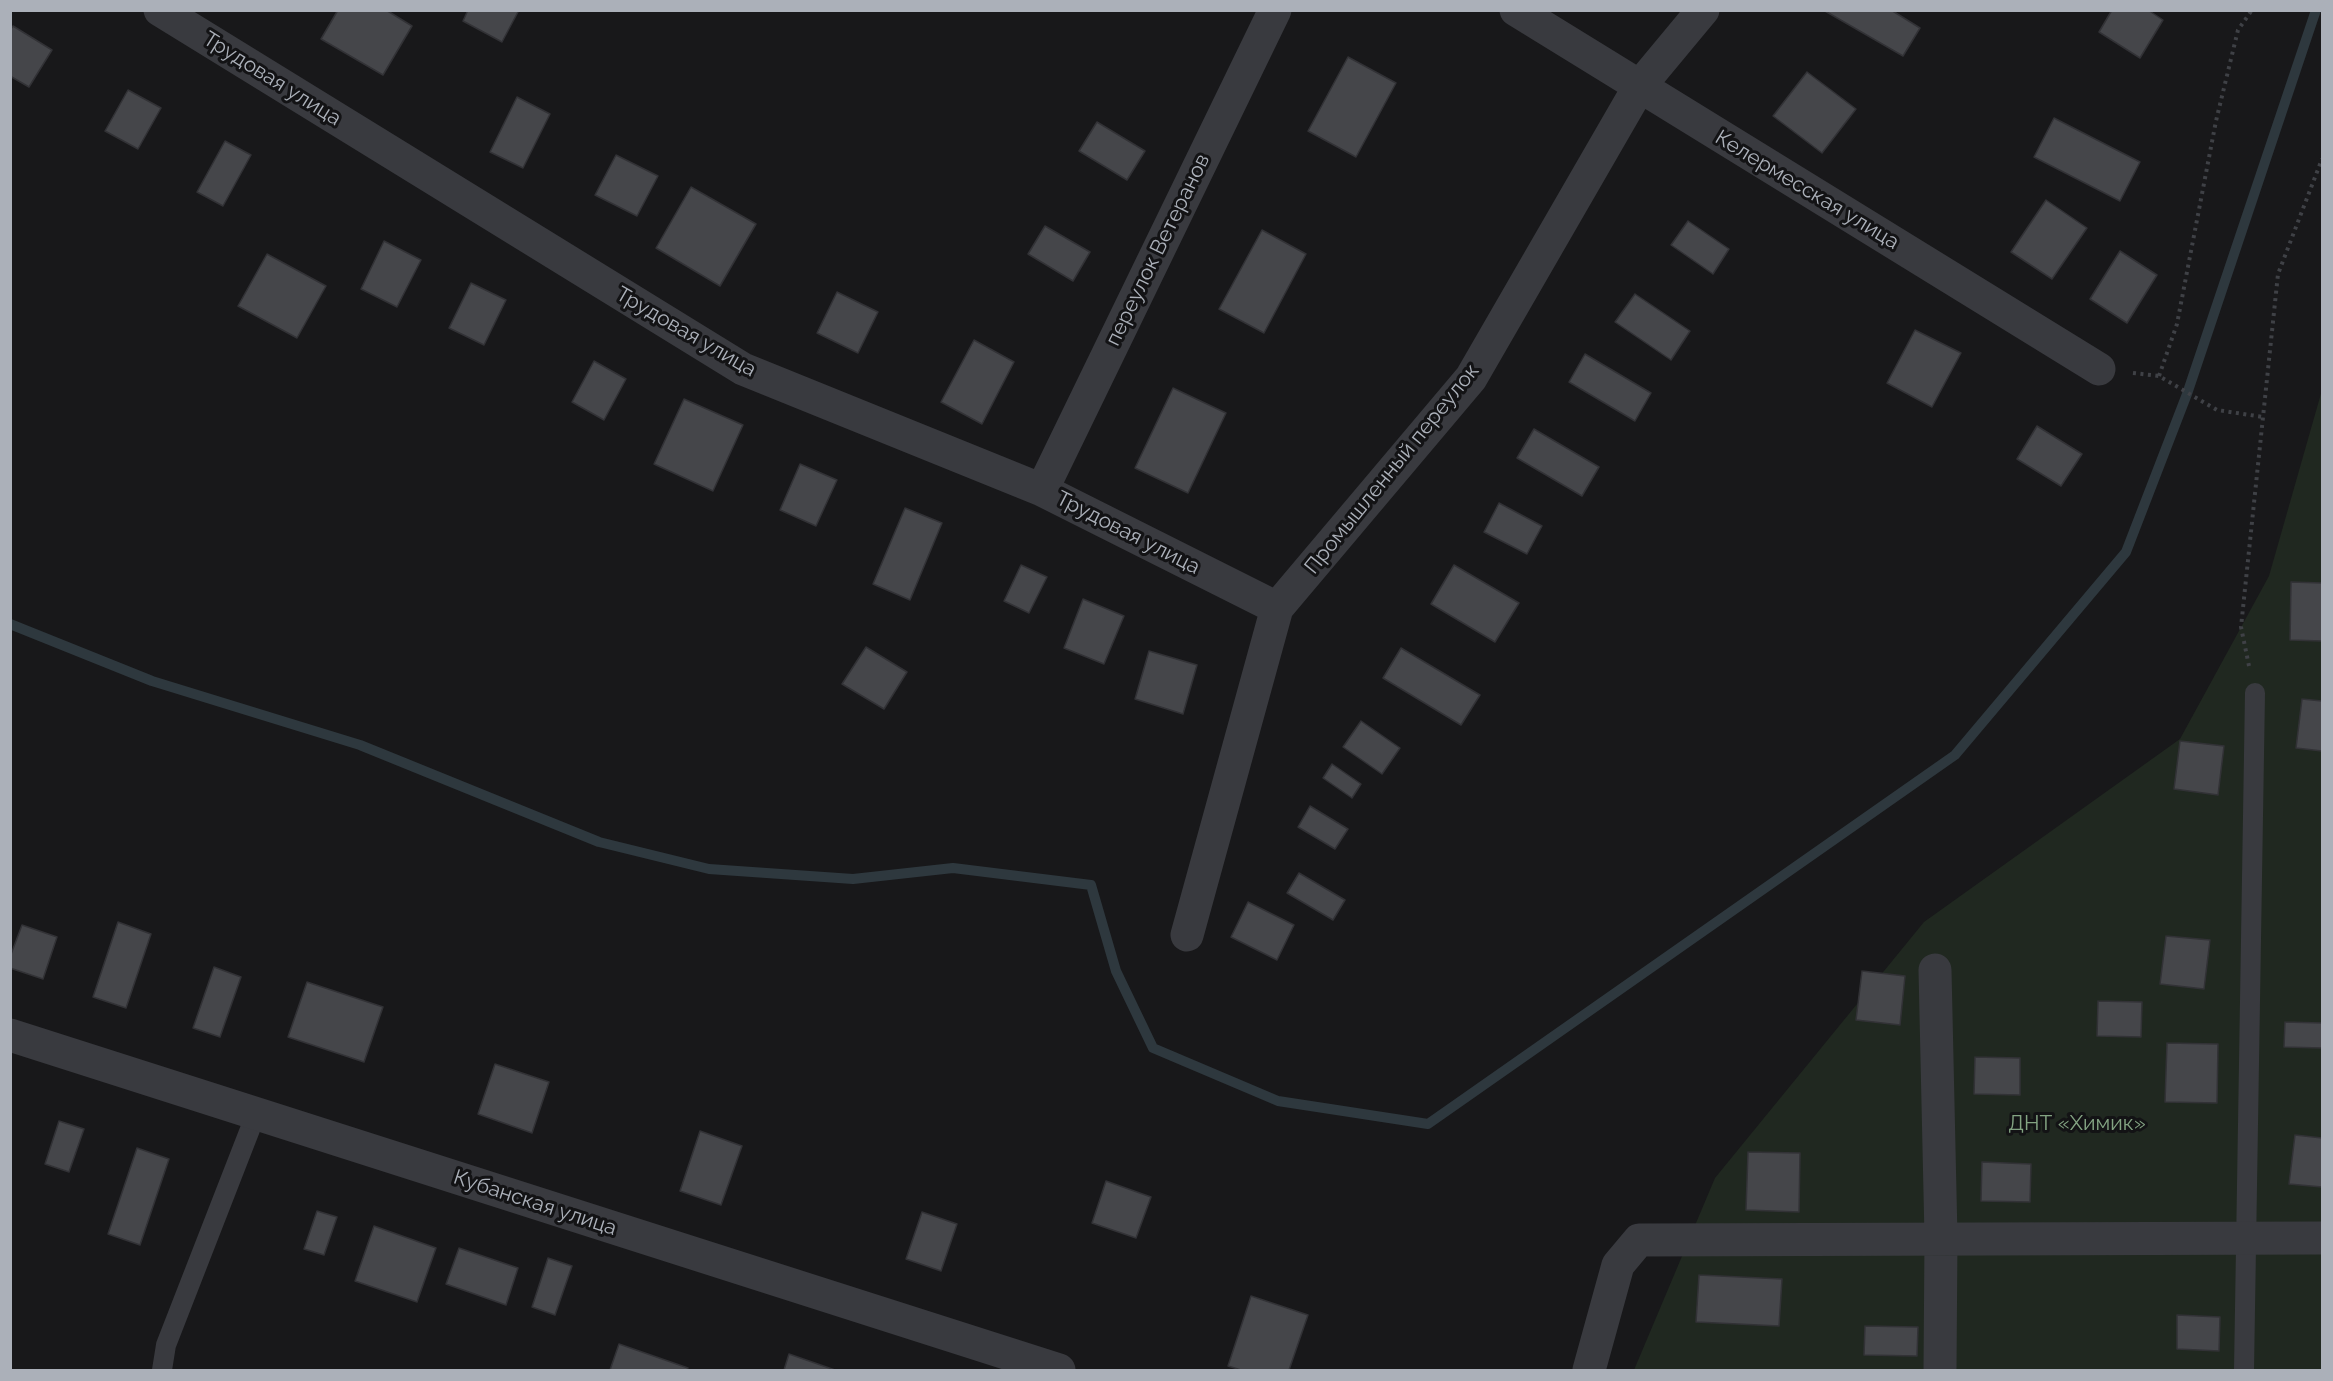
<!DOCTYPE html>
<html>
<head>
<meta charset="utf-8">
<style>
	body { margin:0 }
	#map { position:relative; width:2333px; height:1381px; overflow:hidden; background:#18181a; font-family:Raleway,sans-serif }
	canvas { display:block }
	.frame { position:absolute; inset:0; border:12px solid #abb0b9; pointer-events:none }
</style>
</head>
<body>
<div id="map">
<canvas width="2333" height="1381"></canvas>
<div class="frame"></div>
</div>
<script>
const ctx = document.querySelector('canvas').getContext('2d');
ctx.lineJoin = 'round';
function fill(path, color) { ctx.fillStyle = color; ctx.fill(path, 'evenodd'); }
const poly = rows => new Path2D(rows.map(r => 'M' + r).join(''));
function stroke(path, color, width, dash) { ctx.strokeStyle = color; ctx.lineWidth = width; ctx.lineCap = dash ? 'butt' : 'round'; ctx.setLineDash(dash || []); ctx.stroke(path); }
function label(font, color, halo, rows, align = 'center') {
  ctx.font = font + ' Raleway,sans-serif'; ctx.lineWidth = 6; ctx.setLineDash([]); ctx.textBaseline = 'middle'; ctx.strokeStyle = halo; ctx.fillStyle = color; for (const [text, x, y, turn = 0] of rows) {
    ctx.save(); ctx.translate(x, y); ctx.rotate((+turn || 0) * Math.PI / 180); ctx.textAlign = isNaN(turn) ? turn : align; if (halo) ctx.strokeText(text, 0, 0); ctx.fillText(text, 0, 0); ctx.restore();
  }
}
fill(poly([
	[2322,390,2322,1370,1634,1370,1715,1178,1924,922,2180,739,2269,576]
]), '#202820');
stroke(poly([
	[10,624,152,681,360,745,599,842,709,869,853,879,953,868,1091,885,1116,971,1153,1048,1278,1101,1428,1124,1955,755,2126,552,2187,394,2316,10]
]), '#2e383e', 10);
const building = poly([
	[338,10,386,10,412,26,383,75,321,39,338,10],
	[468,10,519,10,502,42,463,21,468,10],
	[1891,10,1920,28,1903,56,1825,11,1891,10],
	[2112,10,2148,10,2163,20,2140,58,2099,32,2112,10],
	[13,26,52,50,29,87,10,76,10,30,13,26],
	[1348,57,1396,83,1356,157,1308,131,1348,57],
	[1807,72,1856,109,1822,153,1773,116,1807,72],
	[128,90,161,108,138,149,105,131,128,90],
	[517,97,550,114,523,168,490,152,517,97],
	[2054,118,2140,162,2120,201,2034,157,2054,118],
	[1097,122,1145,151,1127,180,1079,151,1097,122],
	[225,141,251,155,223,206,197,192,225,141],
	[616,155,658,176,637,216,595,195,616,155],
	[691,187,756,224,720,286,656,248,691,187],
	[2046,200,2087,228,2052,279,2011,252,2046,200],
	[1688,221,1729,249,1713,274,1671,245,1688,221],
	[1045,226,1090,252,1073,281,1028,254,1045,226],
	[1262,230,1306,254,1264,333,1219,309,1262,230],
	[384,241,421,260,397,307,361,289,384,241],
	[2120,251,2157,275,2127,323,2090,299,2120,251],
	[267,254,326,286,297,338,238,306,267,254],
	[471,283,506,300,484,345,449,328,471,283],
	[837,292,878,312,858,353,817,333,837,292],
	[1635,294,1690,331,1671,360,1615,322,1635,294],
	[1915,330,1961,353,1932,407,1887,383,1915,330],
	[974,340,1014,362,982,424,941,402,974,340],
	[1585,354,1651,393,1635,421,1569,382,1585,354],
	[594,361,626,379,604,420,572,402,594,361],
	[1173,388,1226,413,1188,493,1135,468,1173,388],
	[684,399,743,425,713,491,654,464,684,399],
	[2037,426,2082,454,2061,486,2017,459,2037,426],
	[1534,429,1599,467,1582,496,1517,458,1534,429],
	[800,464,837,480,816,526,780,510,800,464],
	[1499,503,1542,526,1527,554,1484,532,1499,503],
	[905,508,942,523,910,600,873,584,905,508],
	[1021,565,1047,577,1029,613,1004,601,1021,565],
	[1454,565,1519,603,1495,642,1431,604,1454,565],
	[2291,582,2322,583,2322,641,2290,640,2291,582],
	[1083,599,1124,616,1104,664,1064,648,1083,599],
	[866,647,907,672,884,709,842,684,866,647],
	[1401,648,1480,695,1461,725,1383,678,1401,648],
	[1149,651,1197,665,1183,714,1135,699,1149,651],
	[2302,699,2322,701,2322,751,2296,748,2302,699],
	[1361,721,1400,748,1382,774,1343,747,1361,721],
	[2180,741,2224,746,2218,795,2174,789,2180,741],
	[1332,764,1361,784,1352,798,1323,778,1332,764],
	[1310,806,1348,829,1335,849,1298,827,1310,806],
	[1299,873,1345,900,1333,920,1287,893,1299,873],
	[1248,902,1294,925,1277,960,1231,937,1248,902],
	[118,922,151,934,126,1008,93,997,118,922],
	[22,925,57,937,43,979,10,968,10,957,22,925],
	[2166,936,2210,940,2204,989,2160,984,2166,936],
	[214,967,241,977,220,1037,193,1028,214,967],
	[1862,971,1905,976,1900,1025,1856,1020,1862,971],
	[307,982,383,1007,364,1062,288,1037,307,982],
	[2098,1001,2142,1002,2141,1037,2097,1036,2098,1001],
	[2285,1022,2322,1023,2322,1048,2284,1047,2285,1022],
	[2167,1043,2218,1044,2217,1103,2165,1102,2167,1043],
	[1975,1057,2020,1058,2020,1095,1974,1094,1975,1057],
	[495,1064,549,1082,532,1133,478,1114,495,1064],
	[59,1121,84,1129,69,1172,45,1164,59,1121],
	[700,1131,742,1146,721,1205,680,1191,700,1131],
	[2295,1135,2322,1138,2322,1187,2289,1184,2295,1135],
	[137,1148,169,1159,140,1245,108,1234,137,1148],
	[1748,1152,1800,1153,1799,1212,1746,1210,1748,1152],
	[1982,1162,2031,1164,2030,1202,1981,1201,1982,1162],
	[1106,1181,1151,1197,1136,1238,1092,1223,1106,1181],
	[317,1211,337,1217,324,1255,304,1249,317,1211],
	[922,1212,957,1224,941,1271,906,1259,922,1212],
	[374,1226,436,1248,417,1302,355,1281,374,1226],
	[459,1248,518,1268,506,1305,446,1284,459,1248],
	[548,1258,572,1266,555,1315,532,1307,548,1258],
	[1699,1275,1782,1279,1779,1326,1696,1322,1699,1275],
	[1251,1296,1308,1315,1289,1370,1241,1370,1228,1366,1251,1296],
	[2177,1315,2220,1317,2219,1351,2177,1349,2177,1315],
	[1865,1326,1918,1327,1917,1356,1864,1355,1865,1326],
	[619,1344,688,1368,687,1370,610,1370,619,1344],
	[789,1354,835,1370,784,1370,789,1354]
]);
fill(building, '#45464a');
stroke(building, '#323236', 1.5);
stroke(poly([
	[2133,373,2159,376,2217,410,2263,417],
	[2159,376,2177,324,2216,121,2238,30,2252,10],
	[2249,666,2241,627,2278,274,2322,159]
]), '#3f4146', 4, [3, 4.5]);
stroke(poly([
	[162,1370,166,1345,256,1114],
	[2244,1370,2255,693]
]), '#393a3f', 20);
stroke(poly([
	[160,10,743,369,1042,490,1277,608],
	[1516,10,2099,369],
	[1042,490,1275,10],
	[1187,935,1277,608,1471,378,1639,87,1703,10],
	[1935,970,1941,1237,1940,1370],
	[10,1035,1059,1370],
	[1589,1370,1618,1265,1639,1240,2322,1238]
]), '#393a3f', 33);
label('21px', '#abb0b9', '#131315', [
	["Трудовая улица",272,79,32],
	["Келермесская улица",1807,190,31],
	["переулок Ветеранов",1158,250,-64],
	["Трудовая улица",686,332,30],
	["Промышленный переулок",1392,469,-51],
	["Трудовая улица",1128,533,27],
	["Кубанская улица",535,1203,18]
]);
label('21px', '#83a382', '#131315', [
	["ДНТ «Химик»",2077,1124]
]);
</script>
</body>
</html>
